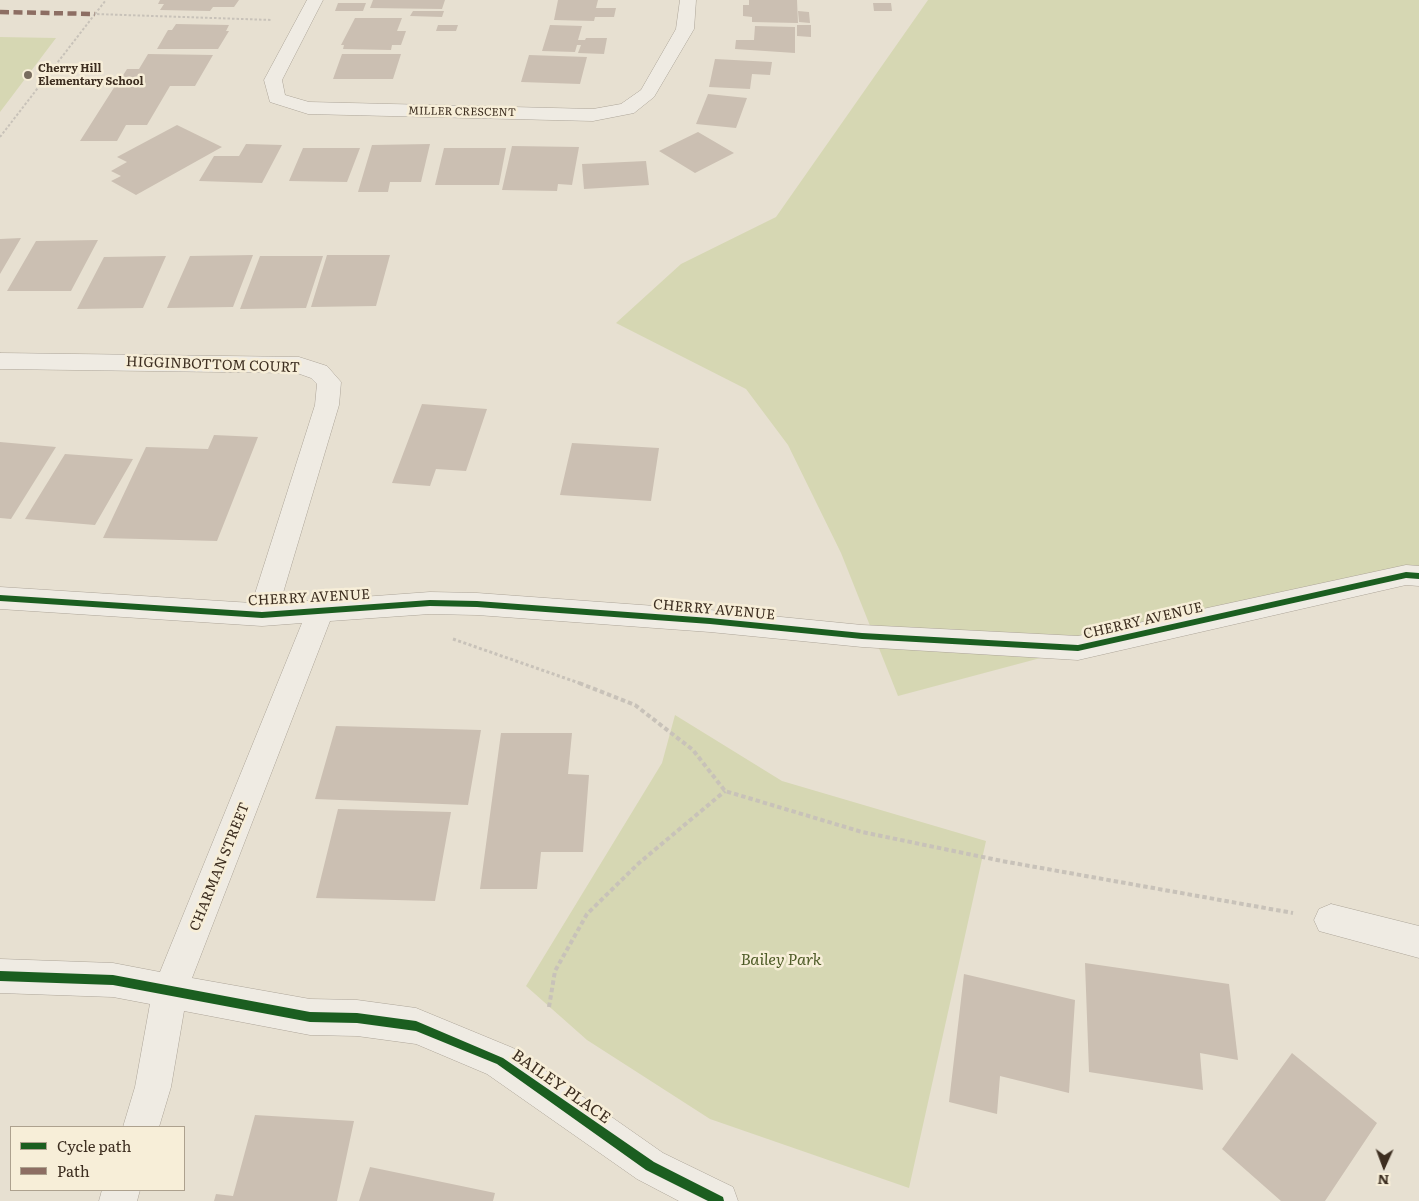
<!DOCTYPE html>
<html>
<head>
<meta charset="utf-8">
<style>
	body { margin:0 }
	#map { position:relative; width:1419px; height:1201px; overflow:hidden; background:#e7e0d1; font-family:Literata,serif }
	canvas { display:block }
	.legend { position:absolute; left:10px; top:1126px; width:175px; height:65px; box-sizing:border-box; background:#f7eed8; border:1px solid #ada18e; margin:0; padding:6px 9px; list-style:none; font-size:15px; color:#3d2e20 }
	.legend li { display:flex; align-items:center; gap:10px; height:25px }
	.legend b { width:25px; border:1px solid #ada18e }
	.north { position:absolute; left:1359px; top:1141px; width:50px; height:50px; -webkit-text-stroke:4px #f7eed8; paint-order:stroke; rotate:182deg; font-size:14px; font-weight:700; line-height:20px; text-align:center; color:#3d2e20 }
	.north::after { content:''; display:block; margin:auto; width:18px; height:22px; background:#3d2e20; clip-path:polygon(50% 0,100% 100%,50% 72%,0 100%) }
</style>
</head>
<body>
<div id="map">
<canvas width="1419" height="1201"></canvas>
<ul class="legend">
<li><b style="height:6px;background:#1b5e20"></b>Cycle path</li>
<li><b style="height:6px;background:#8d6e63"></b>Path</li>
</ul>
<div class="north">N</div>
</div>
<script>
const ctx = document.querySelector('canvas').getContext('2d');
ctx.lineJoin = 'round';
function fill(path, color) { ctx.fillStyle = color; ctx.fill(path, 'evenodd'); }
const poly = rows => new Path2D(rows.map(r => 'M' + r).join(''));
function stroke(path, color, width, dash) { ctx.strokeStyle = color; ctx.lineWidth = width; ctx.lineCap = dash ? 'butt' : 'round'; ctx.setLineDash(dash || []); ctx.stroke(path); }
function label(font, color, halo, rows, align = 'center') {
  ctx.font = font + ' Literata,serif'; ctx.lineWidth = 5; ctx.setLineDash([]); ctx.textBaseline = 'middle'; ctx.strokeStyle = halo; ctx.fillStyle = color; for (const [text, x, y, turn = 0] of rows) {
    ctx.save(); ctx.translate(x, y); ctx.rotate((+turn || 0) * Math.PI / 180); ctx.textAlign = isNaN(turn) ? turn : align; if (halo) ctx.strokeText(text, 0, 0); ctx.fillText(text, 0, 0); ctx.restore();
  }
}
fill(poly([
	[928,0,1419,0,1419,576,1078,648,898,696,841,553,788,445,746,389,616,323,681,264,776,217],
	[0,37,56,38,0,112],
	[675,715,782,781,986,841,909,1188,710,1119,587,1040,526,986,662,763]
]), '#d6d7b3');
fill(poly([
	[160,0,239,0,234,7,213,7,210,11,160,10,164,4,158,4],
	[373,0,445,0,442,9,370,8],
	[558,0,598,0,596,8,616,8,614,17,595,17,594,21,554,20],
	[749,0,797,0,798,23,752,22,752,17,743,16,743,5,749,5],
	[338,3,366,3,363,11,335,11],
	[873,3,891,3,892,11,874,11],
	[413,11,444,11,442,17,410,16],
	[798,11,809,12,810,23,799,22],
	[355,18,402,18,397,31,406,31,401,45,392,45,391,50,343,49,344,45,341,45],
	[176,24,229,25,226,31,229,31,218,49,157,49,168,30,172,30],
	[438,25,458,25,456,31,436,31],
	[550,25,582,26,578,40,585,40,586,38,607,38,604,54,578,53,581,45,577,45,575,52,542,51],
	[797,25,811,25,811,37,797,36],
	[755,26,795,27,795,53,735,49,736,40,754,40],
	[148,54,213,55,195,86,170,86,147,125,126,125,117,141,80,141,115,86,140,86,117,85,127,69,139,69],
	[342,54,401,54,393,79,333,79],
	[529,55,587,57,580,84,521,82],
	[715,59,772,62,770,75,752,74,750,89,709,87],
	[708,94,747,98,736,128,696,124],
	[177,125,222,147,136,195,111,181,121,176,111,171,127,162,117,157],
	[698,132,734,153,695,173,659,151],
	[246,144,282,145,262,183,199,181,214,156,239,156],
	[430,144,421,182,390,182,388,192,358,192,372,145],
	[512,146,579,147,572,185,558,184,557,191,502,190],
	[303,148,360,148,347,182,289,181],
	[444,148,506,148,499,185,435,185],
	[646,161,649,185,584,189,582,164],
	[21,238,0,274,0,239],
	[98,240,71,291,7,291,36,241],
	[253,255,233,307,167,308,190,256],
	[327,255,390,255,376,306,311,307],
	[166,256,143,308,77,309,104,257],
	[260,256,323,256,306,308,240,309],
	[422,404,487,409,466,471,436,469,430,486,392,483],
	[214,435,258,437,217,541,103,538,146,447,208,449],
	[0,442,56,447,11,519,0,518],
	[572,443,659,448,651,501,560,495],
	[65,454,133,459,95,525,25,519],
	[336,726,481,730,468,805,315,799],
	[501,733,572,733,568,774,589,775,583,852,541,852,537,889,480,889],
	[338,809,451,812,435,901,316,898],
	[1085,963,1229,984,1238,1060,1200,1053,1203,1090,1089,1072],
	[964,974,1075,1000,1069,1093,1000,1076,997,1114,949,1102],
	[1292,1053,1377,1123,1325,1201,1281,1201,1222,1149],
	[255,1115,354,1121,337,1201,214,1201,216,1194,233,1196],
	[370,1167,495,1193,493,1201,359,1201]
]), '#cbbfb2');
const street = poly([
	[307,0,323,0,282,80,285,95,309,102,593,109,621,104,641,90,676,29,680,0,696,0,694,29,654,97,634,113,593,121,308,114,270,102,264,80,307,0],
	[0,353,299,357,327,366,341,382,339,405,280,603,430,592,477,593,710,610,862,625,1078,636,1406,565,1419,566,1419,586,1406,585,1078,660,862,647,710,632,477,615,430,614,330,621,192,978,310,999,357,1000,416,1008,513,1048,663,1153,733,1187,738,1201,679,1201,637,1179,487,1074,416,1044,357,1036,310,1035,184,1011,171,1087,159,1127,123,1127,135,1087,150,1004,113,997,0,993,0,959,113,963,160,972,302,623,262,626,0,609,0,587,252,603,315,405,317,384,311,378,297,373,0,369,0,353],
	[1331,904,1419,926,1419,958,1319,931,1314,920,1319,909,1331,904],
	[102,1190,140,1190,137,1201,99,1201,102,1190]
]);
stroke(street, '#ada599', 1);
stroke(poly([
	[95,14,106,0],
	[0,137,95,14,272,20]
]), '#c8c2b9', 2, [2.5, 2]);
stroke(poly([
	[453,639,582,684]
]), '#c8c2b9', 3, [3, 2.5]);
stroke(poly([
	[579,683,635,705,693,750,725,791,862,832,1002,861,1293,913],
	[549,1007,555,971,587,914,639,863,725,791]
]), '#c8c2b9', 4, [4.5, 3]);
fill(street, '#efebe3');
stroke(poly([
	[0,12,95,14]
]), '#8d6e63', 4.5, [9, 4.5]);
fill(poly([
	[1406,572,1419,573,1419,579,1406,578,1078,651,862,639,710,624,477,607,430,606,262,618,0,601,0,595,262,612,430,600,477,601,710,618,862,633,1078,645,1406,572],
	[0,971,113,975,310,1012,357,1013,416,1021,503,1058,654,1162,723,1197,724,1201,708,1201,646,1170,497,1064,416,1031,357,1023,310,1022,113,985,0,981,0,971]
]), '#1b5e20');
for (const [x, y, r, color] of [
	[28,75,5,"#786c5e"]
]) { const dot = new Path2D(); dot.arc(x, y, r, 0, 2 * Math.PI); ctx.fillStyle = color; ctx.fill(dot); stroke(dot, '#f7eed8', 2); }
label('bold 11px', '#3d2e20', '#f7eed8', [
	["Cherry Hill",38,69],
	["Elementary School",38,82]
], 'left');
label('11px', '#3d2e20', '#f7eed8', [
	["MILLER CRESCENT",462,112,1]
]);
label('14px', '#3d2e20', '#f7eed8', [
	["HIGGINBOTTOM COURT",213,365,2],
	["CHERRY AVENUE",309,598,-3],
	["CHERRY AVENUE",714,610,5],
	["CHERRY AVENUE",1143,621,-13],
	["CHARMAN STREET",220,867,-68]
]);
label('italic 16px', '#4d5a26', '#f7eed8', [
	["Bailey Park",781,960]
]);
label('16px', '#3d2e20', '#f7eed8', [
	["BAILEY PLACE",561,1087,35]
]);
</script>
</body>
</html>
